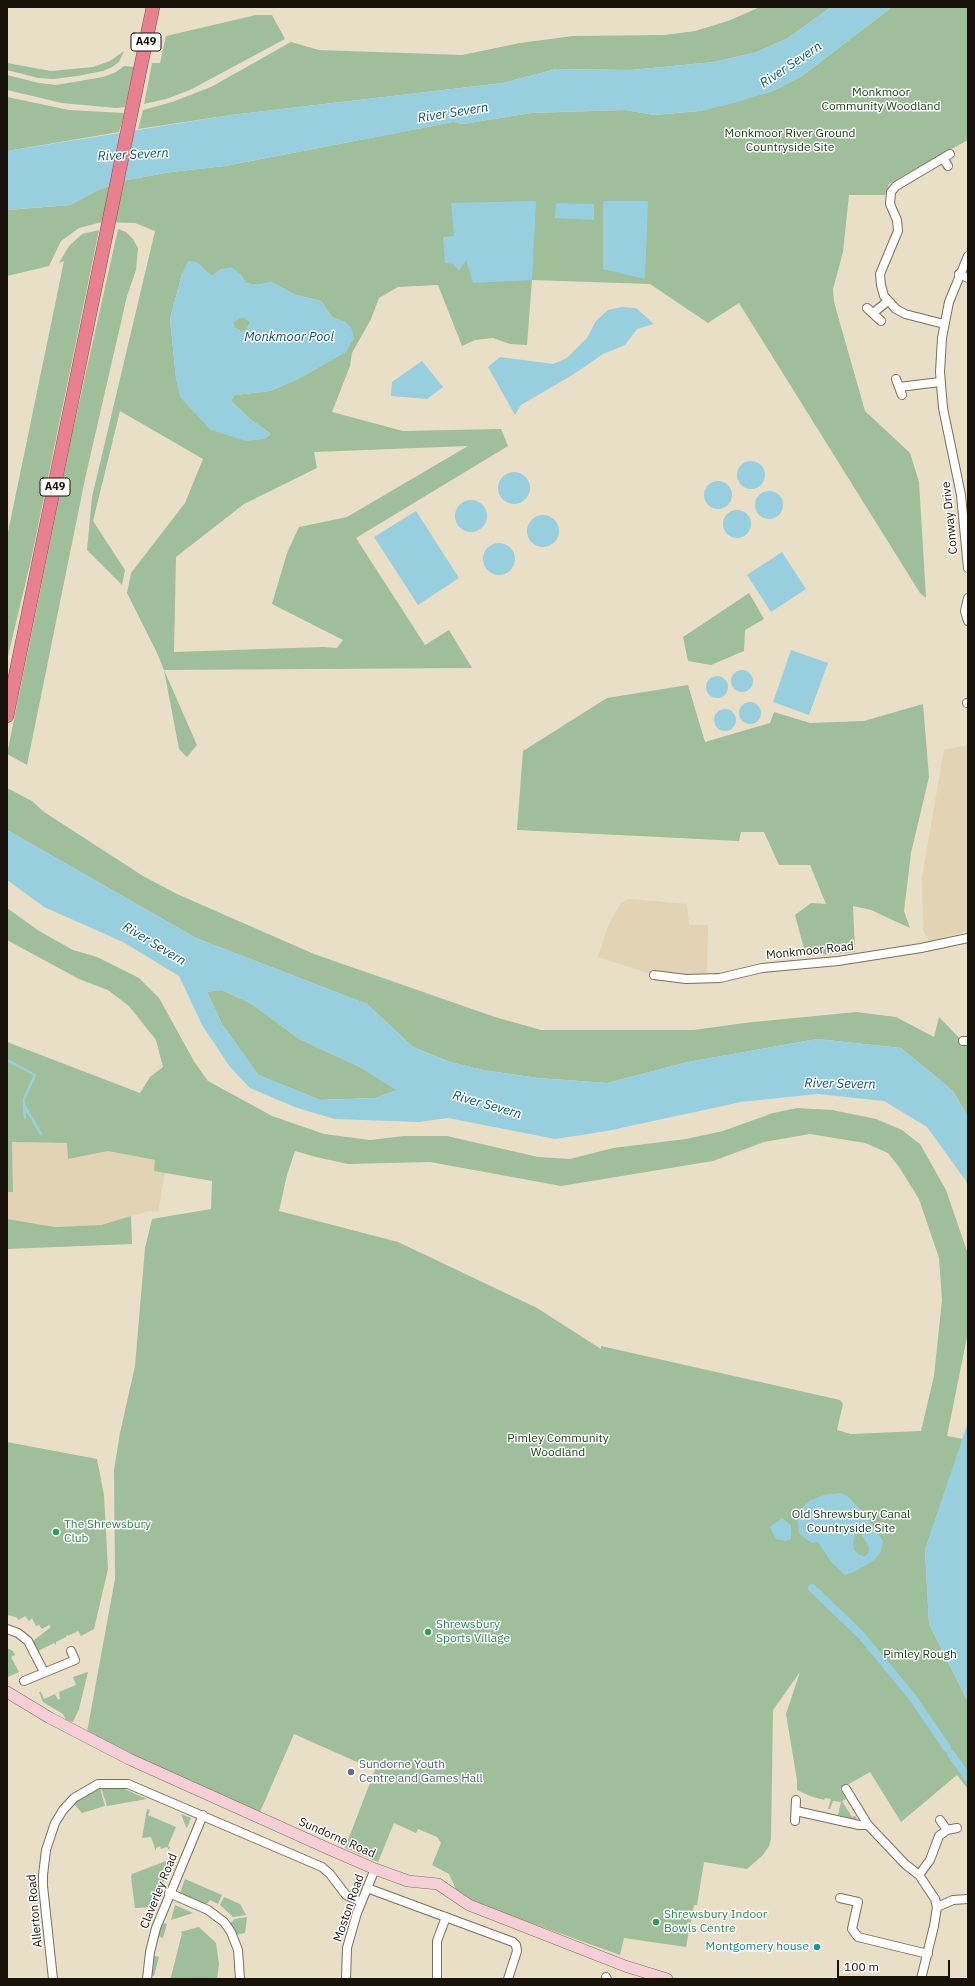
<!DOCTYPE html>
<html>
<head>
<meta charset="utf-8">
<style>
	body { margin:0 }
	#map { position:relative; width:975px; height:1986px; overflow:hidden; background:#e9dfc6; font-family:"IBM Plex Sans",sans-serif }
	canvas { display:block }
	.frame { position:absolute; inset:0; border:8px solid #17130a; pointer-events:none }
	.scale { position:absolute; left:837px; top:1960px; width:113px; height:18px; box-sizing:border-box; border:2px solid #17130a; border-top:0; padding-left:5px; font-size:12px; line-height:14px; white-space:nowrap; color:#17130a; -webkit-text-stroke:3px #fff; paint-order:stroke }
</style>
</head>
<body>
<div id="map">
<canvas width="975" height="1986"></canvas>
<div class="frame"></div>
<div class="scale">100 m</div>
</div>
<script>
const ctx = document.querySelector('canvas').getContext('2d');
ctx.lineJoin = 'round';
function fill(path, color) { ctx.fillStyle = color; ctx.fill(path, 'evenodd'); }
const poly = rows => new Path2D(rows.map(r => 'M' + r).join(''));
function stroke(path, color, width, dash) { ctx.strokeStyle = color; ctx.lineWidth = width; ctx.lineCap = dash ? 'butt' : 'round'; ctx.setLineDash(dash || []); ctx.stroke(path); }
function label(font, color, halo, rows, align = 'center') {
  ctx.font = font + ' "IBM Plex Sans",sans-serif'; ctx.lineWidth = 3; ctx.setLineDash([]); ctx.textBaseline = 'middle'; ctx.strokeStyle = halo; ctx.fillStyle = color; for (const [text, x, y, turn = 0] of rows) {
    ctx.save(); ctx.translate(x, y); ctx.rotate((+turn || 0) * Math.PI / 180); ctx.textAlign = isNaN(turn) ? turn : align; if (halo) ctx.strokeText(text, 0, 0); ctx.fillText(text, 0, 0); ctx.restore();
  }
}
fill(poly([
	[968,745,968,931,929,941,923,930,922,877,944,750],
	[629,899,687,904,689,925,708,925,707,976,654,975,598,957,608,926,621,903],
	[12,1142,68,1143,69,1159,108,1151,156,1160,154,1171,165,1173,158,1212,150,1211,101,1225,55,1227,7,1219,7,1192,13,1192]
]), '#e1d3b3');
fill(poly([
	[760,7,831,7,788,38,757,52,714,62,631,70,556,69,503,83,231,115,138,129,143,110,172,102,211,87,291,42,319,50,462,55,520,43,573,36,665,35,695,31,728,21],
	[892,7,968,7,968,140,908,173,889,184,885,195,849,195,843,252,833,289,834,302,865,411,910,453,919,482,926,598,920,593,739,303,708,323,650,284,532,280,527,345,510,344,493,338,475,340,462,346,438,285,398,287,379,298,371,319,352,353,350,366,332,412,403,431,501,429,508,446,356,538,425,645,449,630,472,668,164,670,197,745,187,757,179,749,164,670,157,653,127,593,131,573,185,503,203,459,120,411,93,521,125,570,122,585,87,550,92,497,155,231,135,223,102,222,79,228,61,241,49,266,7,276,7,210,70,205,98,190,127,180,171,172,225,166,453,122,463,124,531,113,560,112,625,110,654,115,700,111,773,91,802,76],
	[196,262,212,276,221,269,240,274,246,283,257,285,271,282,296,295,321,301,332,317,345,322,354,338,345,352,300,378,270,391,235,395,232,399,232,402,250,419,271,434,264,439,211,430,181,397,176,378,170,319,182,274],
	[468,446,347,517,299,527,287,553,272,604,343,640,337,648,323,647,174,652,176,557,244,504,317,468,314,452],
	[256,15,272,15,285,39,190,90,166,99,144,104,152,63,160,63,166,36],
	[124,51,119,62,112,67,103,71,77,76,54,79,38,78,7,70,7,63,51,71,93,67,110,61],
	[124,66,134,67,125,107,116,108,62,103,7,90,7,75,39,83,56,85,103,77,116,72],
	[7,97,69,110,124,113,123,119,119,132,7,151],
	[118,229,126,232,133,239,138,248,136,270,127,296,85,479,27,765,7,754,72,435],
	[99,230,31,560,7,660,7,537,64,261,59,263,69,246,82,234],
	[239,318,245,318,250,322,246,331,242,332,234,327,233,322],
	[749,593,764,619,745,630,744,651,711,665,688,661,683,637],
	[688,685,705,742,770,723,774,712,810,723,864,721,923,704,929,777,911,853,904,911,910,928,871,910,853,906,855,952,806,956,795,915,811,903,826,904,810,865,779,865,764,832,741,832,739,841,517,830,523,751,607,698],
	[7,788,32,801,44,812,143,876,177,894,314,954,495,1017,541,1030,694,1030,744,1023,856,1012,896,1017,934,1037,939,1017,968,1047,968,1117,953,1091,901,1048,817,1039,688,1062,607,1083,538,1078,483,1070,450,1062,413,1047,367,1004,196,938,7,830],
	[7,908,39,931,73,950,97,957,139,978,159,998,195,1063,208,1081,272,1116,324,1134,370,1140,404,1136,447,1136,538,1157,570,1159,613,1148,686,1139,723,1131,773,1113,797,1108,832,1110,876,1119,902,1130,920,1144,946,1190,968,1254,968,1332,947,1436,963,1439,925,1550,929,1624,968,1702,968,1789,957,1775,901,1822,870,1772,840,1789,846,1799,842,1801,852,1817,855,1816,857,1820,838,1815,841,1802,833,1801,830,1809,828,1809,831,1799,825,1798,824,1800,810,1796,797,1790,797,1780,786,1714,800,1672,773,1710,771,1839,769,1846,763,1855,747,1869,704,1862,697,1905,694,1905,686,1947,624,1938,620,1955,476,1903,458,1894,449,1874,432,1865,441,1843,437,1837,418,1829,416,1833,394,1823,378,1862,345,1848,375,1770,294,1734,260,1812,161,1769,87,1732,115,1579,114,1470,120,1433,135,1366,145,1248,152,1219,211,1209,212,1181,154,1171,155,1160,108,1151,68,1159,67,1143,12,1142,13,1192,7,1192,7,1042,140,1093,150,1077,163,1067,156,1040,129,1006,108,990,79,979,7,940],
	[810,1134,865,1143,888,1153,899,1167,919,1199,939,1258,942,1300,934,1376,921,1431,851,1434,837,1430,843,1404,840,1400,601,1346,601,1349,537,1308,398,1242,279,1211,287,1175,295,1151,316,1157,348,1164,430,1162,561,1186,713,1161,764,1142],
	[222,990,252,1004,299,1039,360,1067,397,1090,375,1098,320,1100,258,1075,222,1024,207,992],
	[131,1216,132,1244,7,1249,7,1219,55,1227,101,1225],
	[7,1442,97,1459,104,1495,108,1569,94,1629,81,1636,78,1631,68,1636,67,1634,66,1637,56,1642,56,1645,54,1643,38,1651,33,1641,51,1627,49,1625,42,1629,39,1625,36,1626,32,1618,29,1621,25,1616,19,1620,16,1617,7,1615],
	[7,1648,13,1651,15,1655,11,1657,19,1672,8,1677],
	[88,1672,79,1709,73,1722,66,1720,63,1714,43,1702,39,1692,41,1692,44,1699,55,1694,58,1700,60,1699,59,1692,76,1685,73,1677],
	[120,1787,147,1799,107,1806,101,1788],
	[100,1788,105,1806,82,1813,74,1804,81,1798],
	[147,1809,150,1810,148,1815,176,1827,168,1846,170,1847,169,1850,167,1847,161,1849,160,1846,156,1848,156,1851,151,1837,142,1838],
	[181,1814,191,1818,187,1828,186,1827],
	[174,1858,153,1907,135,1908,131,1877,132,1874],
	[185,1879,222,1895,218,1904,210,1900,206,1905,180,1893],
	[224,1897,240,1904,246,1915,233,1917,220,1905],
	[175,1905,193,1913,171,1920],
	[247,1917,245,1933,235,1935,229,1924,235,1919],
	[160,1922,167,1924,163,1938,156,1935],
	[199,1927,216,1943,219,1964,217,1979,169,1979,171,1977,182,1933,180,1932],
	[151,1955,159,1957,154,1976,149,1975]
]), '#9fbe9a');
fill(poly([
	[831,7,892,7,802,76,773,91,734,103,700,111,654,115,625,110,560,112,531,113,463,124,453,122,225,166,171,172,127,180,98,190,70,205,7,210,7,151,231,115,503,83,556,69,631,70,714,62,757,52,788,38],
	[536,201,532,280,473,283,466,260,459,271,453,264,445,263,443,237,454,236,451,203],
	[603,201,648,201,645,279,603,269],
	[556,203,594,204,594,220,555,218],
	[188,261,196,262,212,276,221,269,231,267,240,274,246,283,257,285,271,282,296,295,321,301,332,317,345,322,351,327,354,338,346,352,300,378,270,391,235,395,232,399,232,402,250,419,271,434,264,439,246,441,211,430,180,397,176,378,170,319,182,274],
	[239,318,245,318,250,322,246,331,242,332,234,327,233,322],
	[622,307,636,308,654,324,637,329,625,345,603,354,574,374,521,405,515,415,488,367,500,357,553,364,567,358,587,338,596,321,608,310],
	[422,361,443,387,427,399,391,396,392,382],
	'737 475a14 14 0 1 1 28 0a14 14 0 1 1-28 0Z',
	'498 488a16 16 0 1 1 32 0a16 16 0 1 1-32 0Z',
	'704 495a14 14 0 1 1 28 0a14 14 0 1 1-28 0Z',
	'755 505a14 14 0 1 1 28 0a14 14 0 1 1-28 0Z',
	'455 516a16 16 0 1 1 32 0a16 16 0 1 1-32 0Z',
	'723 524a14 14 0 1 1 28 0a14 14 0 1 1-28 0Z',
	[416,511,459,578,418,605,374,537],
	'527 531a16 16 0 1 1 32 0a16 16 0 1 1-32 0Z',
	'483 559a16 16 0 1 1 32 0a16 16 0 1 1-32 0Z',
	[782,552,806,589,771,612,747,575],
	[791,650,828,663,809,715,773,702],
	'731 681a11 11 0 1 1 22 0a11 11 0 1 1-22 0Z',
	'706 687a11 11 0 1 1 22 0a11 11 0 1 1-22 0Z',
	'739 713a11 11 0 1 1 22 0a11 11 0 1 1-22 0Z',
	'714 720a11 11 0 1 1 22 0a11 11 0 1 1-22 0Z',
	[7,830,196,938,367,1004,413,1047,450,1062,483,1070,538,1078,607,1083,688,1062,817,1039,901,1048,953,1091,968,1117,968,1186,966,1181,927,1127,884,1101,817,1094,741,1102,607,1131,555,1139,448,1118,419,1122,335,1119,297,1108,250,1088,230,1067,202,1025,179,976,123,942,44,907,7,880],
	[222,990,252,1004,299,1039,360,1067,396,1090,375,1098,320,1100,259,1075,222,1024,207,992],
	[968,1422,968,1702,929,1624,925,1550],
	[840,1493,847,1496,863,1512,883,1541,881,1552,873,1561,854,1572,845,1575,831,1562,818,1542,811,1543,799,1533,798,1522,798,1514,800,1509,811,1500,824,1495],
	[856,1532,860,1532,869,1547,868,1553,865,1557,858,1554,854,1550,853,1542],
	[782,1518,791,1525,791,1539,785,1541,776,1539,770,1527]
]), '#98cfdf');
stroke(poly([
	[7,1060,35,1075,24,1099,24,1105,41,1134],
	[24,1106,25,1118]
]), '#98cfdf', 2.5);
stroke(poly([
	[812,1588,861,1635,913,1698,947,1748],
	[951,1754,968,1778]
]), '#98cfdf', 8);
const minor = poly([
	[943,158,948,166],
	[968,256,949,302,942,338,940,372,943,408,961,495,968,568],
	[959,274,968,278],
	[867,308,881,321],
	[873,313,888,301],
	[944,324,905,314,896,309,884,296,881,285,880,274,898,231,897,220,890,204,891,192,896,186,950,154],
	[896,379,902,395],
	[899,387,940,382],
	[968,598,965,611,968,621],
	[967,703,968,703],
	[654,975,686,979,720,978,762,968,838,961,921,948,968,938],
	[963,1041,968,1041],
	[7,1629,18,1633,28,1641,44,1672],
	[24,1681,75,1660,71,1651],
	[846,1789,868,1825,905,1864,919,1875,935,1899,937,1907,934,1926,921,1979],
	[796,1811,859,1825,868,1825],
	[795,1821,796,1800],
	[947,1830,957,1828],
	[919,1875,930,1860,939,1836,947,1830,940,1820],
	[367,1888,513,1942,516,1945,517,1951,508,1979],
	[169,1893,208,1910,224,1922,231,1932,238,1950,240,1979],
	[840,1898,858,1902,852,1929,858,1937,928,1954],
	[937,1907,953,1900,968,1899],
	[606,1977,607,1979],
	[53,1979,43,1886,43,1875,46,1850,55,1823,63,1810,74,1798,98,1784,128,1784,322,1867,330,1874,346,1895,361,1902],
	[147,1979,150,1952,156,1928,203,1815],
	[346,1979,347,1948,357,1913,375,1869],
	[437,1979,437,1941,446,1917]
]);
const secondary = poly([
	[7,1692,50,1718,129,1759,329,1849,375,1869,408,1881,438,1884,469,1905,625,1966,667,1979]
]);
const trunk = poly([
	[7,716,153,7]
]);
stroke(minor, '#79705a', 10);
stroke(secondary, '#79705a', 12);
stroke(trunk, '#9b4550', 14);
stroke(minor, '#fff', 8);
stroke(secondary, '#f6cfd6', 11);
stroke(trunk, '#e88090', 13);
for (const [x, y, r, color] of [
	[56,1532,4,"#2e9e5b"],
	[428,1632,4,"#2e9e5b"],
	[351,1772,4,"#5c6f8a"],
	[656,1922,4,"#2e9e5b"],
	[817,1947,4,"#0f9aa8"]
]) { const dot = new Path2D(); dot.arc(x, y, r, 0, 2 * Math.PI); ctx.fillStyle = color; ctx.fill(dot); stroke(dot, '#fff', 1.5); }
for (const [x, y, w] of [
	[146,42,30],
	[55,487,30]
]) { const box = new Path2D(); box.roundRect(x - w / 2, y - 9, w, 18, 3); ctx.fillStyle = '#fff'; ctx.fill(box); stroke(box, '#17130a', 1); }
label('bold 11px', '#17130a', null, [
	["A49",146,42],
	["A49",55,487]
]);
label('12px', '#113d0c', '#fff', [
	["Monkmoor",881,93],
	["Community Woodland",881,107],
	["Monkmoor River Ground",790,134],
	["Countryside Site",790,148],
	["Pimley Community",558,1439],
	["Woodland",558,1453],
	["Old Shrewsbury Canal",851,1515],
	["Countryside Site",851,1529],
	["Pimley Rough",920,1655]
]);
label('12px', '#17130a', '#fff', [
	["Conway Drive",950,518,-96],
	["Monkmoor Road",810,951,-6],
	["Sundorne Road",337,1838,24],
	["Claverley Road",159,1891,-68],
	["Moston Road",349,1908,-71],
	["Allerton Road",35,1911,-95]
]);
label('12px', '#27864d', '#fff', [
	["The Shrewsbury",64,1525],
	["Club",64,1539],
	["Shrewsbury",436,1625],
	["Sports Village",436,1639],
	["Shrewsbury Indoor",664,1915],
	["Bowls Centre",664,1929]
], 'left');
label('12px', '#4e5e75', '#fff', [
	["Sundorne Youth",359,1765],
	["Centre and Games Hall",359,1779]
], 'left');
label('12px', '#0d838f', '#fff', [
	["Montgomery house",809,1947]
], 'right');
label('italic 13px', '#045465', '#fff', [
	["River Severn",791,65,-34],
	["River Severn",453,113,-9],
	["River Severn",133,155,-3],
	["Monkmoor Pool",289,337],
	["River Severn",154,944,31],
	["River Severn",840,1084,1],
	["River Severn",487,1105,16]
]);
</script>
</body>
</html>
